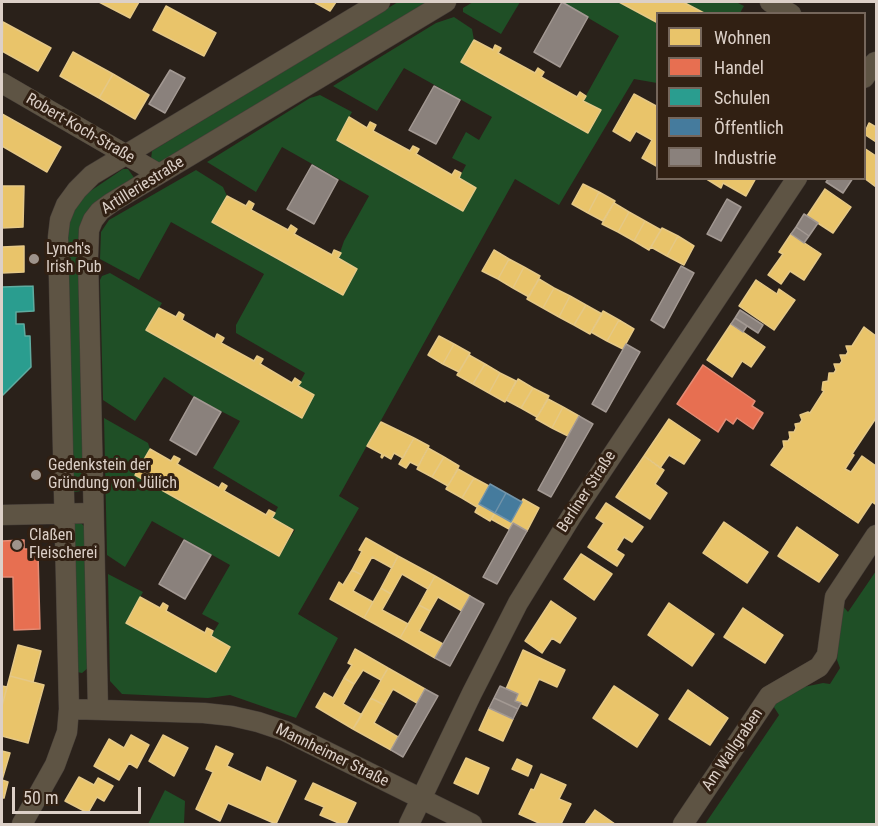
<!DOCTYPE html>
<html>
<head>
<meta charset="utf-8">
<style>
	body { margin:0 }
	#map { position:relative; width:878px; height:826px; overflow:hidden; background:#2a211a; font-family:"Roboto Condensed",sans-serif }
	canvas { display:block }
	.frame { position:absolute; inset:0; border:3px solid #dcd0c8; pointer-events:none }
	.legend { position:absolute; left:656px; top:12px; width:210px; height:168px; box-sizing:border-box; background:#312013; border:2px solid #75665b; margin:0; padding:8px 10px; list-style:none; font-size:18px; color:#dcd0c8 }
	.legend li { display:flex; align-items:center; gap:12px; height:30px }
	.legend b { width:30px; border:2px solid #75665b }
	.scale { position:absolute; left:12px; top:787px; width:129px; height:27px; box-sizing:border-box; border:3px solid #dcd0c8; border-top:0; padding-left:8px; font-size:18px; line-height:21px; white-space:nowrap; color:#dcd0c8; -webkit-text-stroke:4px #312013; paint-order:stroke }
</style>
</head>
<body>
<div id="map">
<canvas width="878" height="826"></canvas>
<div class="frame"></div>
<ul class="legend">
<li><b style="height:16px;background:#e9c46a"></b>Wohnen</li>
<li><b style="height:16px;background:#e76f51"></b>Handel</li>
<li><b style="height:16px;background:#2a9d8f"></b>Schulen</li>
<li><b style="height:16px;background:#457b9d"></b>Öffentlich</li>
<li><b style="height:16px;background:#8a817c"></b>Industrie</li>
</ul>
<div class="scale">50 m</div>
</div>
<script>
const ctx = document.querySelector('canvas').getContext('2d');
ctx.lineJoin = 'round';
function fill(path, color) { ctx.fillStyle = color; ctx.fill(path, 'evenodd'); }
const poly = rows => new Path2D(rows.map(r => 'M' + r).join(''));
function stroke(path, color, width, dash) { ctx.strokeStyle = color; ctx.lineWidth = width; ctx.lineCap = dash ? 'butt' : 'round'; ctx.setLineDash(dash || []); ctx.stroke(path); }
function label(font, color, halo, rows, align = 'center') {
  ctx.font = font + ' "Roboto Condensed",sans-serif'; ctx.lineWidth = 6; ctx.setLineDash([]); ctx.textBaseline = 'middle'; ctx.strokeStyle = halo; ctx.fillStyle = color; for (const [text, x, y, turn = 0] of rows) {
    ctx.save(); ctx.translate(x, y); ctx.rotate((+turn || 0) * Math.PI / 180); ctx.textAlign = isNaN(turn) ? turn : align; if (halo) ctx.strokeText(text, 0, 0); ctx.fillText(text, 0, 0); ctx.restore();
  }
}
fill(poly([
	[398,2,432,2,161,165,151,159,152,151],
	[473,2,520,2,501,34,463,12,463,8],
	[561,2,619,2,657,23,657,83,634,79,559,205,515,179,339,496,359,508,298,614,338,638,296,718,230,695,208,698,122,694,110,681,108,574,143,592,126,623,216,672,230,647,211,636,219,623,202,614,230,565,152,521,125,567,107,555,104,418,148,443,150,449,136,474,279,555,295,530,272,518,278,507,213,468,240,421,194,397,164,377,135,421,103,400,100,280,102,276,110,273,162,303,146,330,301,418,314,395,298,386,305,373,236,333,236,325,264,274,171,222,139,280,100,259,101,232,109,220,196,170,223,187,227,196,213,221,338,258,344,241,369,196,282,147,256,192,207,162,310,98,320,95,352,112,337,140,463,211,459,178,466,165,452,158,466,132,479,140,492,117,404,68,377,111,333,86,436,23,454,17,472,29,474,40,462,63,588,133,601,110,583,101,619,36],
	[683,2,736,2,744,6,740,13,704,13],
	[123,169,128,169,135,179,97,206,85,487,81,491,74,492,69,489,67,233,70,215,86,194],
	[76,523,81,523,86,528,88,668,82,673,77,672,72,526],
	[876,571,876,824,705,824,779,715,772,704,794,689,823,683,830,684,840,668,837,660,841,604,848,612],
	[165,790,185,801,184,824,148,824]
]), '#1f4f26');
const homes = poly([
	[99,2,139,2,130,18,99,2],
	[314,2,336,2,330,11,314,2],
	[619,2,683,2,704,13,658,14,658,23,619,2],
	[166,6,216,33,204,56,153,30,166,6],
	[3,22,51,48,38,71,2,51,3,22],
	[474,40,493,50,495,45,501,48,498,53,535,73,538,68,544,72,541,77,577,97,580,92,586,96,583,101,601,110,588,133,461,62,474,40],
	[73,52,113,74,99,98,60,76,73,52],
	[113,74,149,95,135,119,99,98,113,74],
	[634,94,658,107,658,167,642,158,652,140,636,131,630,141,613,131,634,94],
	[2,114,61,147,47,172,2,146,2,114],
	[349,117,367,128,370,122,376,125,373,131,410,151,413,146,419,149,416,154,452,175,455,170,461,173,459,178,476,188,463,211,337,140,349,117],
	[869,123,876,127,876,142,864,134,869,123],
	[864,148,876,156,876,187,864,178,864,148],
	[705,178,756,178,746,196,723,183,721,188,705,178],
	[583,184,599,192,588,213,572,204,583,184],
	[2,186,24,186,23,227,2,228,2,186],
	[825,189,851,207,833,233,807,216,825,189],
	[599,192,615,201,603,221,588,213,599,192],
	[227,196,246,206,249,201,254,204,251,210,288,230,291,225,297,229,294,234,332,255,334,250,341,253,338,258,357,269,343,295,212,222,227,196],
	[614,203,629,212,618,232,602,224,614,203],
	[629,212,645,221,634,241,618,232,629,212],
	[645,221,661,230,649,250,634,241,645,221],
	[662,228,678,236,667,256,651,247,662,228],
	[791,234,821,254,804,280,790,271,781,284,768,275,783,254,779,252,791,234],
	[678,236,694,246,684,265,667,256,678,236],
	[24,246,24,272,2,273,2,247,24,246],
	[494,250,509,259,498,279,482,271,494,250],
	[509,259,524,267,513,288,498,279,509,259],
	[524,267,540,276,529,297,513,288,524,267],
	[539,279,554,288,543,308,527,299,539,279],
	[756,280,777,294,779,289,795,300,774,330,739,306,756,280],
	[554,288,570,296,559,317,543,308,554,288],
	[570,296,586,305,574,325,559,317,570,296],
	[586,305,602,314,590,334,574,325,586,305],
	[159,308,176,317,179,312,184,315,182,320,215,339,217,334,224,338,221,343,254,361,257,356,263,359,260,364,292,383,295,378,301,382,298,386,314,395,302,418,146,330,159,308],
	[603,311,619,320,607,341,591,332,603,311],
	[619,320,634,329,623,349,607,341,619,320],
	[731,324,765,347,751,367,742,361,732,377,707,360,731,324],
	[864,327,876,336,876,418,852,454,854,455,845,469,851,472,862,456,876,466,876,501,875,504,872,502,858,523,771,465,784,447,783,441,788,441,790,438,789,432,794,432,796,428,795,424,800,423,802,420,800,415,808,412,810,413,824,391,822,390,823,382,828,381,829,373,834,373,836,370,834,364,840,364,842,361,840,355,846,355,848,352,846,346,852,346,864,327],
	[439,336,454,344,443,364,428,355,439,336],
	[454,344,470,353,459,372,443,364,454,344],
	[469,355,485,364,473,384,457,375,469,355],
	[485,364,500,373,489,393,473,384,485,364],
	[500,373,516,381,505,402,489,393,500,373],
	[518,379,533,388,521,408,506,400,518,379],
	[533,388,549,396,537,417,521,408,533,388],
	[548,399,563,407,552,428,536,419,548,399],
	[563,407,579,416,568,436,552,428,563,407],
	[669,419,700,440,684,464,669,455,660,468,644,456,669,419],
	[381,422,414,438,403,458,394,453,391,459,384,455,382,458,381,457,382,454,367,446,381,422],
	[414,438,429,446,418,466,410,462,406,468,399,464,414,438],
	[428,448,444,457,432,477,417,469,428,448],
	[150,449,171,461,174,456,180,459,177,464,219,488,222,483,227,486,224,491,266,515,269,510,275,513,272,518,293,530,279,556,135,475,150,449],
	[644,456,664,470,655,484,667,493,650,519,616,497,644,456],
	[444,457,459,466,448,486,432,477,444,457],
	[458,469,474,478,462,498,446,489,458,469],
	[474,478,489,486,477,507,462,498,474,478],
	[523,499,539,508,527,531,511,522,523,499],
	[606,503,643,527,632,542,624,537,616,550,624,555,617,566,588,547,604,523,596,518,606,503],
	[479,504,495,513,490,521,475,512,479,504],
	[495,513,513,523,509,529,491,519,495,513],
	[724,522,768,552,747,583,703,553,724,522],
	[797,527,838,555,819,582,778,556,797,527],
	[366,538,398,556,392,568,372,557,362,575,352,570,362,551,359,550,366,538],
	[581,554,612,574,594,600,564,579,581,554],
	[398,556,435,576,428,589,402,574,391,594,381,588,398,556],
	[352,570,362,575,353,591,373,602,364,618,330,599,339,582,343,585,352,570],
	[435,576,470,596,462,611,438,597,430,611,419,605,435,576],
	[381,588,391,594,382,610,408,624,400,638,364,618,381,588],
	[140,597,160,608,163,603,168,606,166,611,205,633,207,628,213,631,211,636,230,647,216,672,126,623,140,597],
	[551,601,576,618,560,643,552,638,542,653,525,641,551,601],
	[669,603,714,634,692,666,648,635,669,603],
	[419,605,430,611,419,631,443,644,435,658,400,638,419,605],
	[743,608,783,635,765,663,724,637,743,608],
	[18,645,41,651,33,682,10,676,18,645],
	[355,649,388,668,381,680,363,670,354,684,344,678,352,665,348,663,355,649],
	[523,650,565,670,557,687,539,679,527,706,515,701,518,694,506,689,523,650],
	[388,668,425,689,417,703,393,689,384,705,371,698,388,668],
	[10,676,44,685,28,743,2,736,2,706,10,676],
	[344,678,354,684,343,704,362,715,353,729,316,707,324,693,333,698,344,678],
	[2,686,7,687,3,702,2,701,2,686],
	[614,686,658,715,637,747,593,718,614,686],
	[688,690,728,718,710,745,669,719,688,690],
	[371,698,384,705,374,723,398,737,391,750,353,729,371,698],
	[489,708,513,719,503,741,479,730,489,708],
	[131,735,149,745,137,768,129,763,119,780,94,766,109,739,124,748,131,735],
	[163,735,188,748,174,776,149,761,163,735],
	[216,746,233,754,227,766,261,782,267,767,296,781,276,824,228,803,220,821,196,809,213,772,206,769,216,746],
	[2,751,10,753,2,780,2,751],
	[466,758,489,768,478,794,454,783,466,758],
	[517,759,532,766,528,776,512,769,517,759],
	[541,774,566,785,559,799,571,804,561,824,541,824,519,814,531,789,534,790,541,774],
	[79,777,94,785,98,778,113,786,104,801,97,797,88,813,65,801,79,777],
	[2,780,8,782,4,798,2,798,2,780],
	[313,783,356,803,346,824,341,824,320,815,324,807,305,799,313,783],
	[595,810,615,824,585,824,595,810]
]);
fill(homes, '#e9c46a');
stroke(homes, '#e5c886', 1.5);
const shops = poly([
	[703,365,755,401,752,406,763,413,753,429,737,418,733,424,726,419,718,432,677,404,703,365],
	[24,540,24,549,32,549,33,554,38,554,40,629,14,630,13,577,2,577,2,541,24,540]
]);
fill(shops, '#e76f51');
stroke(shops, '#e48c75', 1.5);
const schools = poly([
	[33,286,34,311,16,312,16,324,24,324,25,336,30,336,31,367,2,396,2,287,33,286]
]);
fill(schools, '#2a9d8f');
stroke(schools, '#5faca0', 1.5);
const public = poly([
	[490,484,506,493,495,513,479,504,490,484],
	[506,493,522,502,511,522,495,513,506,493]
]);
fill(public, '#457b9d');
stroke(public, '#7294aa', 1.5);
const industry = poly([
	[562,2,588,17,560,67,534,52,562,2],
	[170,70,185,78,165,113,149,104,170,70],
	[434,86,460,100,436,144,409,130,434,86],
	[312,165,338,180,314,224,287,209,312,165],
	[829,178,853,178,843,193,826,182,829,178],
	[727,199,741,207,721,241,707,234,727,199],
	[804,214,818,223,809,236,796,227,804,214],
	[796,227,809,236,804,243,791,234,796,227],
	[681,266,694,273,664,328,651,320,681,266],
	[740,310,763,325,758,333,735,318,740,310],
	[735,318,747,326,743,332,731,324,735,318],
	[626,344,640,352,606,412,592,404,626,344],
	[194,397,221,412,196,455,170,440,194,397],
	[579,416,593,424,551,497,538,490,579,416],
	[513,523,527,531,497,584,483,577,513,523],
	[184,540,211,555,185,599,159,584,184,540],
	[470,596,484,604,450,666,435,658,470,596],
	[500,686,518,694,515,701,521,703,518,709,494,698,500,686],
	[425,689,438,696,403,757,391,750,425,689],
	[494,698,518,709,513,719,489,708,494,698]
]);
fill(industry, '#8a817c');
stroke(industry, '#a39993', 1.5);
const street = poly([
	[770,2,791,14],
	[864,78,875,62],
	[2,83,159,174],
	[2,515,93,513],
	[69,709,204,713,232,716,258,722,285,731,472,824],
	[98,709,88,257,89,230,93,220,100,211,111,203,446,2],
	[22,824,55,765,67,732,69,709,58,237,60,220,66,205,77,190,92,175,380,2],
	[409,824,472,693,518,603,571,517,797,178],
	[683,824,769,696,819,667,827,655,835,597,876,535]
]);
stroke(street, '#453d38', 21);
stroke(street, '#5e5444', 20);
for (const [x, y, r, color] of [
	[34,259,6,"#9e938b"],
	[36,475,6,"#9e938b"],
	[17,545,6,"#9e938b"]
]) { const dot = new Path2D(); dot.arc(x, y, r, 0, 2 * Math.PI); ctx.fillStyle = color; ctx.fill(dot); stroke(dot, '#312013', 2); }
label('16px', '#dcd0c8', '#312013', [
	["Robert-Koch-Straße",80,129,30],
	["Artilleriestraße",143,186,-32],
	["Berliner Straße",587,492,-57],
	["Am Wallgraben",733,750,-56],
	["Mannheimer Straße",332,756,26]
]);
label('16px', '#dcd0c8', '#312013', [
	["Lynch's",46,250],
	["Irish Pub",46,268],
	["Gedenkstein der",48,466],
	["Gründung von Jülich",48,484],
	["Claßen",29,536],
	["Fleischerei",29,554]
], 'left');
</script>
</body>
</html>
